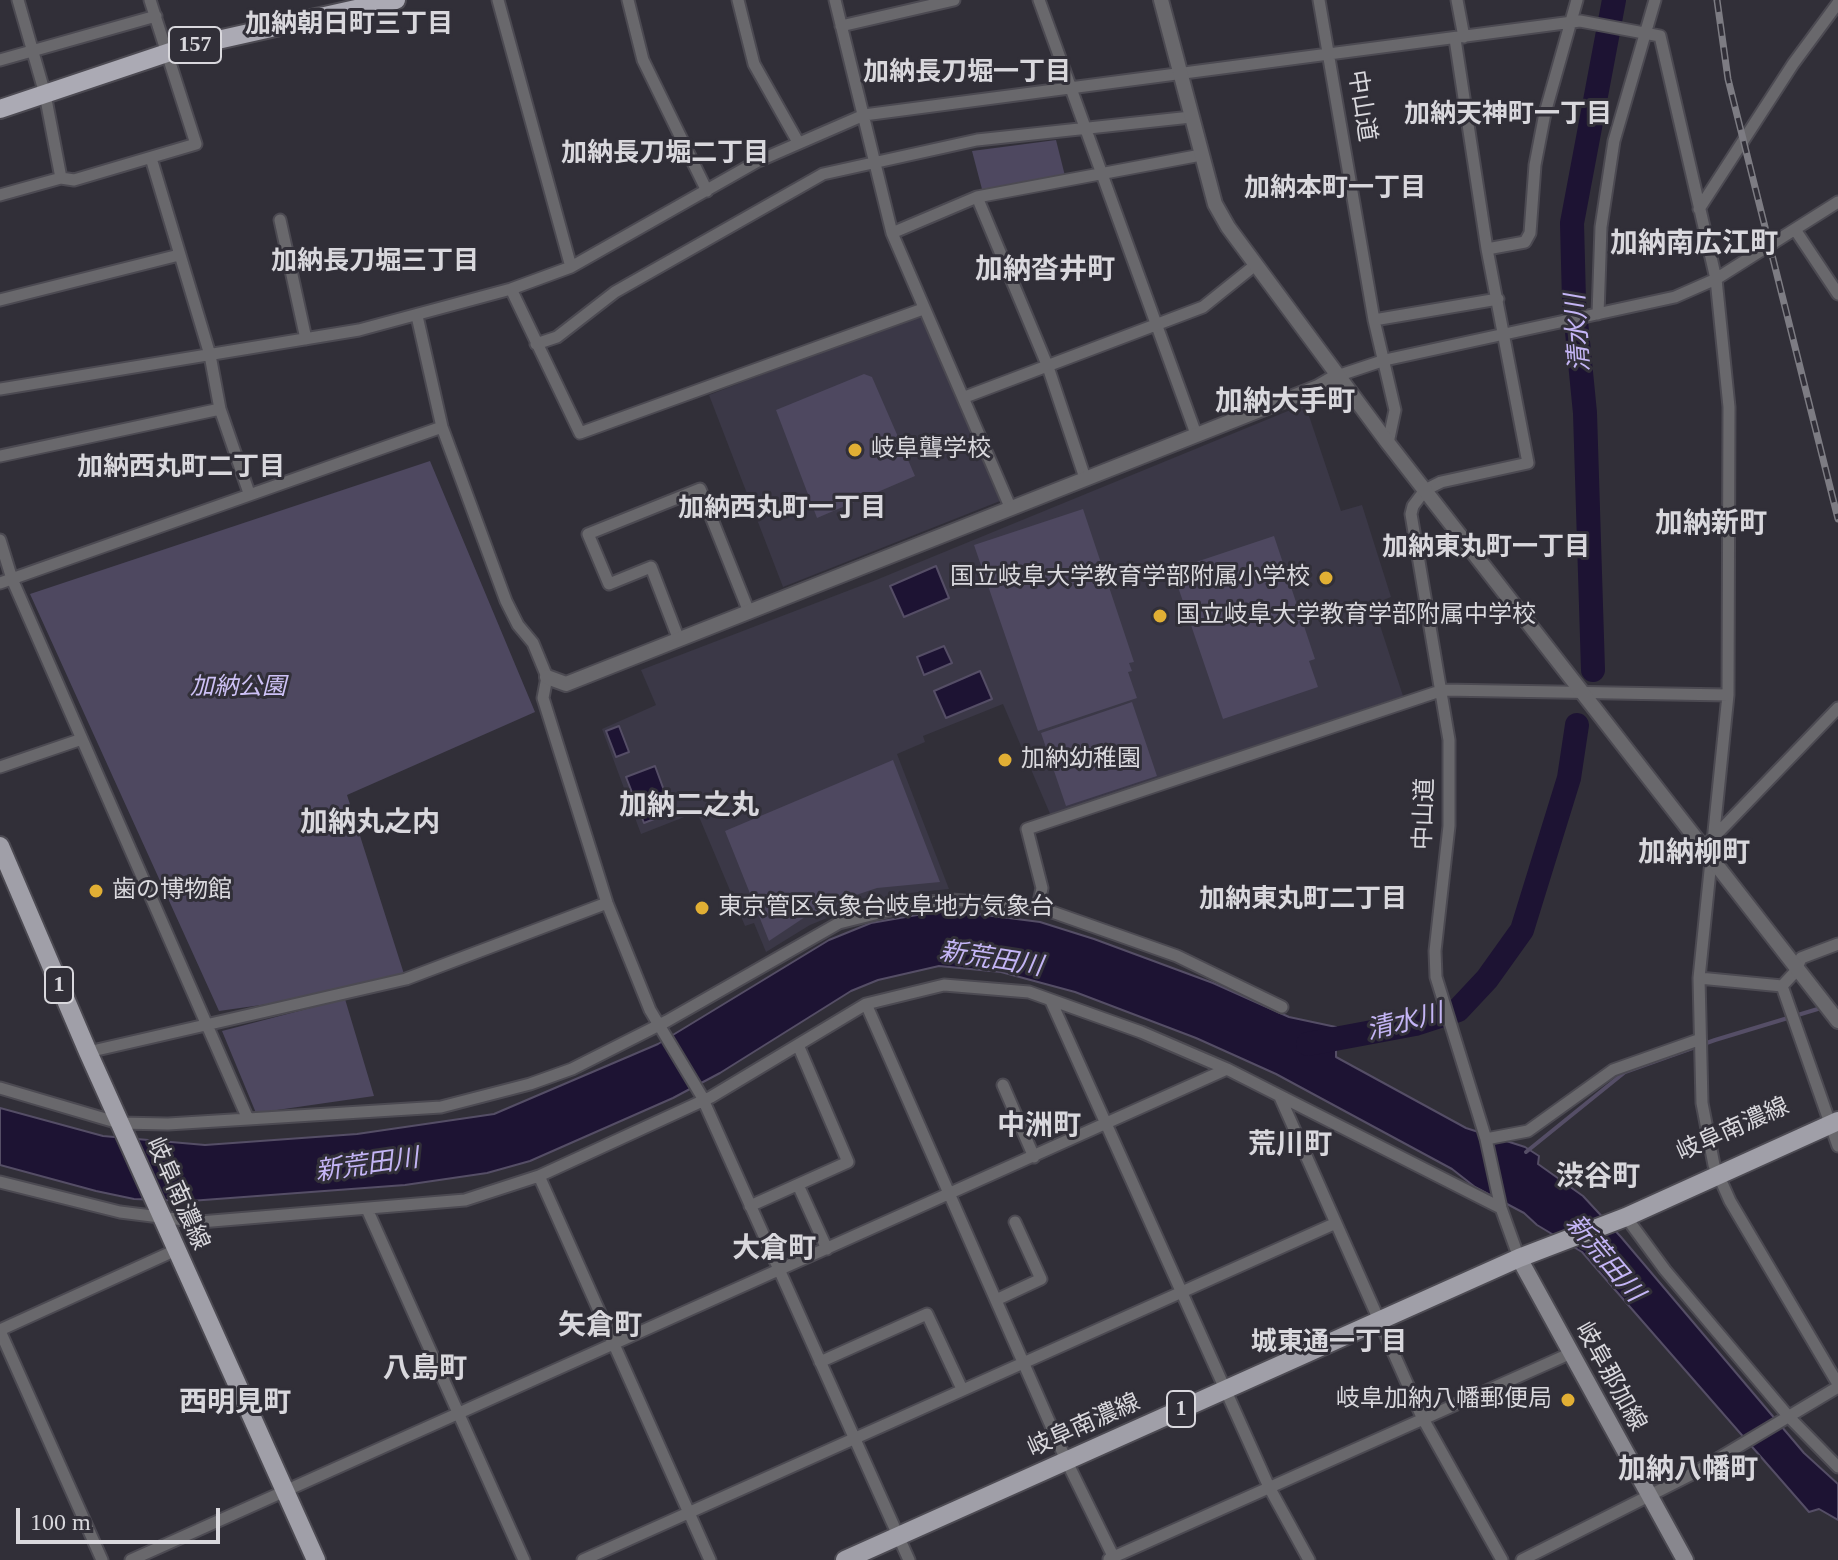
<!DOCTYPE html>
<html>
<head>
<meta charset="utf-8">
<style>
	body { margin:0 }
	#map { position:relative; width:1838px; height:1560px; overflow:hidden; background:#312f38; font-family:"Times New Roman",serif }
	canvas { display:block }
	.scale { position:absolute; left:16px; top:1508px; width:204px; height:36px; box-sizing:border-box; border:4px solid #d9d8dd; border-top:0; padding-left:10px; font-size:24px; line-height:28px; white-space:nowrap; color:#d9d8dd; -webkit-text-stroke:6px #312f38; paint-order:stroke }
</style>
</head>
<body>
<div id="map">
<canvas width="1838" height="1560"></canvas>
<div class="scale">100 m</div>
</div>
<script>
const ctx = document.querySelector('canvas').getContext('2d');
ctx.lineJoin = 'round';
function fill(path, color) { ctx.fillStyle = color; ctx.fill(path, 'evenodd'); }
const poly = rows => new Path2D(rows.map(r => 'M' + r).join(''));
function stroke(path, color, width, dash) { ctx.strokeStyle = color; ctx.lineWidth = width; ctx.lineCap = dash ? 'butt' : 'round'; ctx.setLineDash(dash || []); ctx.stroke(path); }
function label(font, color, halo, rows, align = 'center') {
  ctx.font = font + ' "Times New Roman","Noto Sans JP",serif'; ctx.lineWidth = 6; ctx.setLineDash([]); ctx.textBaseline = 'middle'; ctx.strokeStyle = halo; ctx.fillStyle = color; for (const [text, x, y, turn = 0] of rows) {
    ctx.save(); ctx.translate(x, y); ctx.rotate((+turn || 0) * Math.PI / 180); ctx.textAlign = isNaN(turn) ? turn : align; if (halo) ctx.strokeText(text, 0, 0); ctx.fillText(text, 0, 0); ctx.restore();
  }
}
fill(poly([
	[916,316,922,319,1000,501,783,587,709,395],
	[1305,404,1341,511,1362,505,1391,597,1373,604,1403,696,1051,816,1003,704,923,736,925,742,897,754,949,889,899,894,854,907,810,925,766,952,754,923,745,926,697,812,641,834,602,729,656,705,641,670,876,580]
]), '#3b3847');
fill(poly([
	[1056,140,1065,176,983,193,972,151],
	[864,374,872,377,915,476,817,518,776,410],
	[430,461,535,712,347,795,404,974,310,998,219,1011,30,594],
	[1083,509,1134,662,1129,663,1132,671,1128,672,1137,698,1038,731,974,545],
	[1274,536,1315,659,1309,661,1318,687,1223,719,1177,584,1187,565],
	[1132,702,1157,776,1066,806,1041,733],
	[893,760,940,882,877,888,841,900,805,917,769,941,725,831],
	[345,999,374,1096,256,1113,222,1031]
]), '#4e4860');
const water = poly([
	[936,566,949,598,904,617,890,586,936,566],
	[944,646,952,663,924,675,917,657,944,646],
	[980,671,992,699,946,718,934,691,980,671],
	[619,726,629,752,616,757,606,731,619,726],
	[655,766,672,812,644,823,626,777,655,766],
	[946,910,1040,922,1094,939,1213,983,1289,1017,1336,1027,1336,1057,1466,1128,1525,1147,1539,1156,1538,1164,1583,1196,1621,1237,1804,1453,1838,1484,1838,1520,1819,1509,1809,1512,1582,1252,1537,1225,1524,1213,1475,1187,1452,1169,1276,1074,1196,1038,1075,992,1001,972,939,966,878,980,851,991,720,1073,673,1098,530,1161,487,1173,405,1185,190,1201,134,1199,96,1191,0,1165,0,1108,103,1136,205,1145,357,1134,494,1114,658,1044,829,940,871,923,946,910]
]);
fill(water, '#1d1333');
stroke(water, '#554e66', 2);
stroke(poly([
	[1526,1152,1625,1072,1715,1040,1821,1008]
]), '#554e66', 4);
stroke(poly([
	[1593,670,1585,413,1574,301,1572,223,1614,0],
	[1308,1044,1415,1024,1458,1010,1487,979,1522,930,1569,778,1577,725]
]), '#1d1333', 24);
const minor = poly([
	[18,0,45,94,61,178],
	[498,0,571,267],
	[628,0,643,60,707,191],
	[738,0,754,64,798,142],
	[835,0,892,233,1011,509],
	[1039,0,1196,434],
	[1319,0,1374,320,1395,410,1388,443],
	[1457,0,1464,37],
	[841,26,954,0],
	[1455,39,1487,249,1528,463,1441,482,1425,490,1413,506,1411,514,1449,740,1449,826,1435,951,1436,977,1486,1139,1501,1208,1519,1258],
	[0,60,156,16],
	[151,158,210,355,220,409,249,493],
	[0,195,61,178,74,180,196,144,150,0],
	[977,197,1048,367,1085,478],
	[1699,209,1793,64,1838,3],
	[280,220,306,339],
	[1796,231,1838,294],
	[892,233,977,197,1201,155],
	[1487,249,1525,242,1530,233,1535,165,1545,113,1577,0],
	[511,289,580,433,923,309],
	[0,300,179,255],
	[1598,314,1601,227,1614,141,1655,0],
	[417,316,442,427,506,601,518,625,533,643,547,677,543,698,607,903,650,1010,701,1095,909,1560],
	[1374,320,1498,299],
	[536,344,557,337,615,292,823,174,977,140,1191,117],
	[1337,376,1385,360,1675,297,1716,279,1838,202],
	[0,389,359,330,511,289,571,267,758,161,864,115,1580,21,1660,36,1716,279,1729,407,1728,695,1699,978,1702,1103,1714,1165,1730,1201,1838,1384],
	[965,397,1203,307,1254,266],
	[0,456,220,409],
	[0,540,12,579,248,1119],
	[0,583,442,427],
	[679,640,651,567,609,584,588,534,700,489,749,612],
	[0,767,82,739],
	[1711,840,1838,708],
	[1038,907,1177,956,1282,1007],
	[1699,978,1782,986],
	[1782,986,1838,1146],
	[1782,986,1796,971,1801,958,1838,944],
	[1051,1001,1269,1487,1309,1560],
	[866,1004,1066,1460,1115,1560],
	[88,1052,406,979,607,903],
	[1003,1085,1034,1157],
	[0,1088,119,1123,168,1124,441,1107,530,1084,572,1069,667,1021,839,923,919,903,952,900,1038,907,1042,888,1027,829,1443,690,1728,695],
	[1280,1097,1422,1417,1502,1560],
	[1486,1139,1528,1131,1613,1070,1698,1040],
	[539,1176,710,1560],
	[0,1182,120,1212,200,1222,465,1200,539,1176,711,1097,866,1004,944,985,1029,992,1141,1032,1227,1069,1501,1208],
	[798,1185,827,1249],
	[750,1206,848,1162,798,1045],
	[367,1209,524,1560],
	[1626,1217,1665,1270,1789,1417,1838,1467],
	[996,1300,1041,1279,1015,1222],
	[0,1330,176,1250],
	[0,1331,102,1560],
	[820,1362,927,1314,962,1389],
	[1109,1559,1569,1354],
	[131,1560,1227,1069],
	[583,1560,1336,1223],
	[1522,1560,1694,1473,1838,1387]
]);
const tertiary = poly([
	[1161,0,1215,204,1228,227,1388,443,1838,1021],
	[547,677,566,684,1318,387,1337,376]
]);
const secondary = poly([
	[1519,1258,1685,1560]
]);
const primary = poly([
	[0,846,88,1052,316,1560],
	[845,1560,1519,1258,1626,1217,1838,1121]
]);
const trunk = poly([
	[0,109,182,48,396,0]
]);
stroke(minor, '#4c4a52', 15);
stroke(tertiary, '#4c4a52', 18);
stroke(secondary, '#4c4a52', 20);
stroke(primary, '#4c4a52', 22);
stroke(trunk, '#4c4a52', 22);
stroke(minor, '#69686c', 11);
stroke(tertiary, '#69686c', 14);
stroke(secondary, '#88878e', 16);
stroke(primary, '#a09fa8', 18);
stroke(trunk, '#abaab4', 18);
const rail = poly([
	[1717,0,1728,79,1838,519]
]);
stroke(rail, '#7d7c83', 7);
stroke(rail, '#312f38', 4, [12]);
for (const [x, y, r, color] of [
	[855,450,8,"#e1af34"],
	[1326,578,8,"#e1af34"],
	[1160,616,8,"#e1af34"],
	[1005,760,8,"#e1af34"],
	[96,891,8,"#e1af34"],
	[702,908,8,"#e1af34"],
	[1568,1400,8,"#e1af34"]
]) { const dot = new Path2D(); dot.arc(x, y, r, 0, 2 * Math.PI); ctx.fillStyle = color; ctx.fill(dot); stroke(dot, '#312f38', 3); }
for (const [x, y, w] of [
	[195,45,52],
	[59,985,28],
	[1181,1409,28]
]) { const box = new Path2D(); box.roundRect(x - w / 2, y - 18, w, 36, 6); ctx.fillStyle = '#312f38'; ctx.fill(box); stroke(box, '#d9d8dd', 2); }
label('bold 22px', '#d9d8dd', null, [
	["157",195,45],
	["1",59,985],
	["1",1181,1409]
]);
label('24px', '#d9d8dd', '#312f38', [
	["中山道",1361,106,81],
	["中山道",1425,814,-88],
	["岐阜南濃線",1733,1130,-24],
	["岐阜南濃線",177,1194,66],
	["岐阜那加線",1610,1377,61],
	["岐阜南濃線",1084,1426,-24]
]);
label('24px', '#d9d8dd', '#312f38', [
	["岐阜聾学校",871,450],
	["国立岐阜大学教育学部附属小学校",1310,578,"right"],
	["国立岐阜大学教育学部附属中学校",1176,616],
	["加納幼稚園",1021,760],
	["歯の博物館",112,891],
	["東京管区気象台岐阜地方気象台",718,908],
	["岐阜加納八幡郵便局",1552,1400,"right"]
], 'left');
label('italic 24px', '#cdc1f5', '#312f38', [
	["加納公園",238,688]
]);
label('bold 26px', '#d9d8dd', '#312f38', [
	["加納朝日町三丁目",349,25],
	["加納長刀堀一丁目",967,73],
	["加納天神町一丁目",1508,115],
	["加納長刀堀二丁目",665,154],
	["加納本町一丁目",1335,189],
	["加納長刀堀三丁目",375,262],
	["加納西丸町二丁目",181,468],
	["加納西丸町一丁目",782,509],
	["加納東丸町一丁目",1486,548],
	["加納東丸町二丁目",1303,900],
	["城東通一丁目",1329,1343]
]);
label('italic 26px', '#c4b5f5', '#312f38', [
	["清水川",1579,333,-94],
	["新荒田川",991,960,9],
	["清水川",1405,1023,-14],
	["新荒田川",367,1166,-8],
	["新荒田川",1604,1259,50]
]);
label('bold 28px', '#d9d8dd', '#312f38', [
	["加納南広江町",1694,245],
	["加納沓井町",1045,271],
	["加納大手町",1285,403],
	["加納新町",1711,525],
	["加納二之丸",689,807],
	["加納丸之内",370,824],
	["加納柳町",1694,854],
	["中洲町",1039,1127],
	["荒川町",1290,1146],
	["渋谷町",1598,1178],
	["大倉町",774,1250],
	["矢倉町",600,1327],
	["八島町",425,1370],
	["西明見町",235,1404],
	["加納八幡町",1688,1471]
]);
</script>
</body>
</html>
